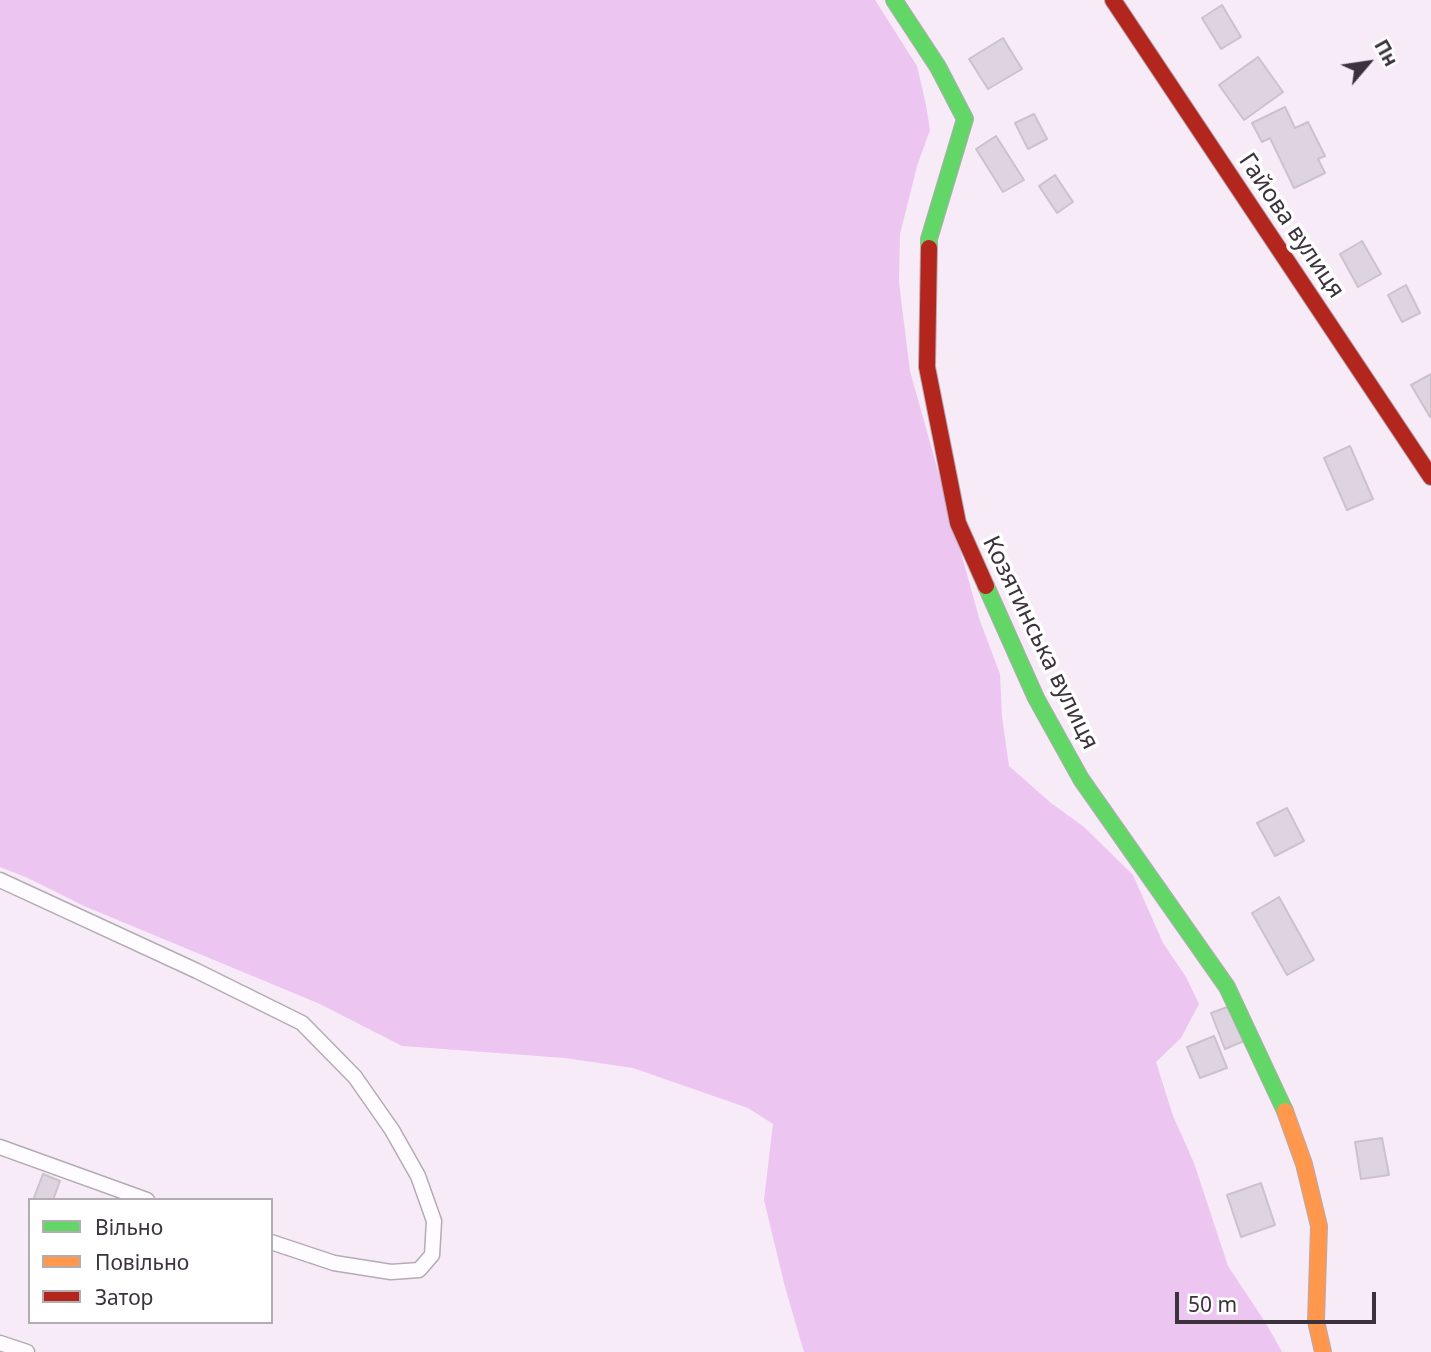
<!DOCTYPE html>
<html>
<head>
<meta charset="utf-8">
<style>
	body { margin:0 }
	#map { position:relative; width:1431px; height:1352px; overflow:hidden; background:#f7ebf8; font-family:"Noto Sans",sans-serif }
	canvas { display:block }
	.legend { position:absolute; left:28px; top:1198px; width:245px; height:126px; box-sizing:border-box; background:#fff; border:2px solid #b1adb1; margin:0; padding:9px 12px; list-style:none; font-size:21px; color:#3b323c }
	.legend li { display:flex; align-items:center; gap:14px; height:35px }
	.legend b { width:35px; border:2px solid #b1adb1 }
	.north { position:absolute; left:1333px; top:28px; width:70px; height:70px; -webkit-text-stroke:5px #fff; paint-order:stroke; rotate:61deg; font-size:19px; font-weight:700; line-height:28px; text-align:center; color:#3b323c }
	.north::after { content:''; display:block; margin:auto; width:24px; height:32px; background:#3b323c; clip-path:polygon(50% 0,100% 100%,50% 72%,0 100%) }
	.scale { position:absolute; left:1175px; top:1292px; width:201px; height:32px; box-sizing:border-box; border:4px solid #3b323c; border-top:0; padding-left:9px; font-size:21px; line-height:24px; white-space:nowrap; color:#3b323c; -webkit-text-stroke:5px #fff; paint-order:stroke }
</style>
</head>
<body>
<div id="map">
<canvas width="1431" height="1352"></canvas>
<ul class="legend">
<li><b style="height:9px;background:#63d668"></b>Вільно</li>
<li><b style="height:9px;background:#ff974d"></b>Повільно</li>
<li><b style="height:9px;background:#b3261e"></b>Затор</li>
</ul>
<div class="north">Пн</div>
<div class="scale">50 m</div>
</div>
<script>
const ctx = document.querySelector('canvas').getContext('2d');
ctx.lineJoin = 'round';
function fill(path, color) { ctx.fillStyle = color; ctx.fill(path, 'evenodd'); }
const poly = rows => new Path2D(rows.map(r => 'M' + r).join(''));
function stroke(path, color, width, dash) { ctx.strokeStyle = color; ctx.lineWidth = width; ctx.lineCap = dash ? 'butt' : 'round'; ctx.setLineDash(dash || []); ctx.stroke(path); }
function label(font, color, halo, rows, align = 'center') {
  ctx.font = font + ' "Noto Sans",sans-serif'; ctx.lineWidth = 7; ctx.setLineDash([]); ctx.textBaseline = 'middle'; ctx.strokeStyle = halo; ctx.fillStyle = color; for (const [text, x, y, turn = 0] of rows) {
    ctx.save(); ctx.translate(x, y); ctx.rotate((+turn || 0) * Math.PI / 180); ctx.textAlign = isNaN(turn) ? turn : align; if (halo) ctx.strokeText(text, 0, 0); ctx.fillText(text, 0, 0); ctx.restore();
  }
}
fill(poly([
	[0,0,875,0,917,66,926,105,930,130,917,166,900,234,899,282,903,315,910,371,980,621,1000,674,1002,717,1009,766,1051,803,1084,827,1133,875,1163,943,1186,977,1199,1004,1181,1038,1156,1062,1173,1116,1194,1163,1228,1266,1267,1325,1282,1352,804,1352,785,1287,764,1200,773,1124,748,1108,633,1068,565,1058,402,1046,320,1004,84,906,28,878,0,867]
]), '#ecc5f1');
const building = poly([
	[1222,5,1241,37,1221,49,1202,18,1222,5],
	[1003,38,1022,69,988,89,969,59,1003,38],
	[1258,57,1283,92,1244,120,1219,85,1258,57],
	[1285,107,1295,128,1308,122,1325,156,1318,159,1325,173,1294,188,1270,138,1262,142,1252,123,1285,107],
	[1034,114,1047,139,1028,149,1015,123,1034,114],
	[996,136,1024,180,1003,192,976,149,996,136],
	[1055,175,1073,202,1057,213,1039,186,1055,175],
	[1362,241,1381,274,1358,287,1340,254,1362,241],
	[1406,285,1420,313,1402,322,1388,295,1406,285],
	[1431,374,1431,416,1430,417,1411,385,1431,374],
	[1350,446,1373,499,1347,510,1324,458,1350,446],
	[1287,808,1304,841,1275,856,1257,823,1287,808],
	[1279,897,1314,960,1287,975,1252,913,1279,897],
	[1230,1006,1244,1041,1225,1049,1211,1013,1230,1006],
	[1214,1036,1227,1068,1200,1078,1187,1047,1214,1036],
	[1382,1138,1389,1175,1361,1179,1355,1142,1382,1138],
	[43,1174,60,1181,53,1200,33,1200,43,1174],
	[1261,1183,1275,1225,1241,1237,1227,1195,1261,1183]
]);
fill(building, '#ded4df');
stroke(building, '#cbc2cc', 2);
const lane = poly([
	[0,880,197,971,302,1023,355,1077,392,1130,418,1176,434,1221,432,1255,419,1270,391,1272,334,1263,271,1242],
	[0,1147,147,1200],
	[0,1343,27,1352]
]);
const fast = poly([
	[894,0,938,67,965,119,929,239,929,248],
	[986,586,1036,698,1081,779,1227,987,1285,1111]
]);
const slow = poly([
	[1285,1111,1304,1164,1319,1226,1316,1321,1323,1352]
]);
const jam = poly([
	[1113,0,1431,477],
	[929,248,927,367,958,523,986,586]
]);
stroke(lane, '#b4abb6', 17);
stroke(fast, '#b4abb6', 18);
stroke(slow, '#b4abb6', 18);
stroke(jam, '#b4abb6', 18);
stroke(lane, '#fefcfe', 14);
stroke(fast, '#63d668', 16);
stroke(slow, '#ff974d', 16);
stroke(jam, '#b3261e', 16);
label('24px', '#3b323c', '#fff', [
	["Гайова вулиця",1291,226,56],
	["Козятинська вулиця",1040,643,64]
]);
</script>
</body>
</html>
